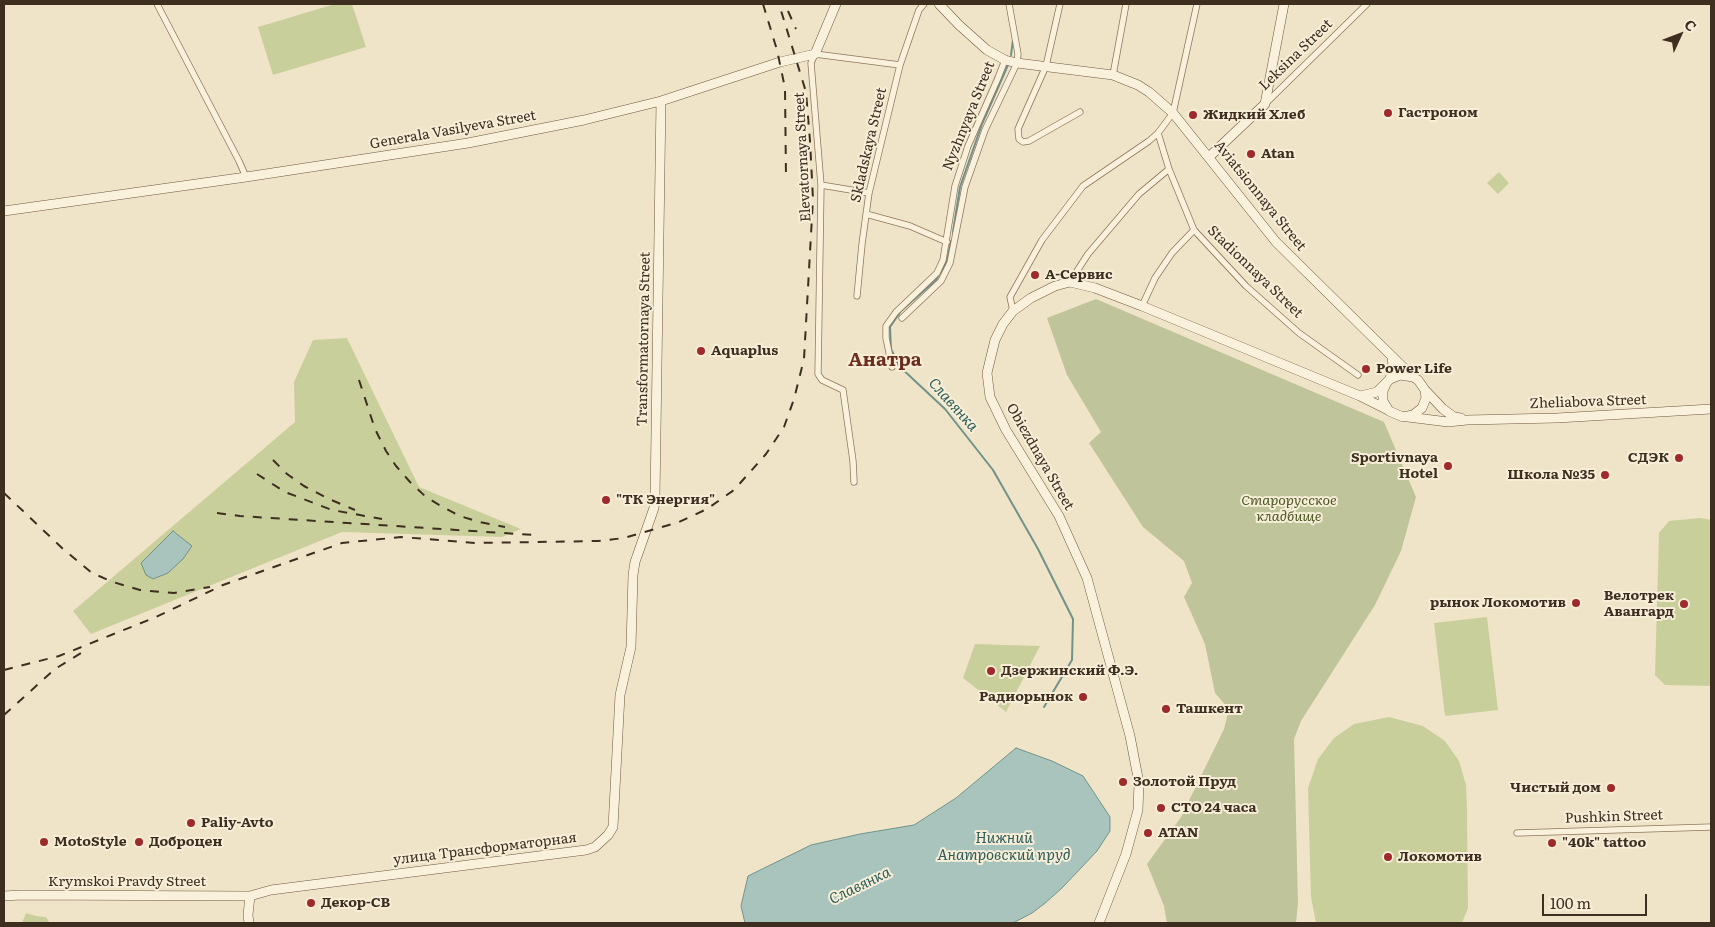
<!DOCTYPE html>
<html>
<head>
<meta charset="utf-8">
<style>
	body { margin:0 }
	#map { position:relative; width:1715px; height:927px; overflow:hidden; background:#f0e4c8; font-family:Literata,serif }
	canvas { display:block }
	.frame { position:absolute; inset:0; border:5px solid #3d2e20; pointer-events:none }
	.north { position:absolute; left:1655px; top:10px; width:50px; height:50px; -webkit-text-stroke:4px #f7eed8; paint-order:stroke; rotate:47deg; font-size:14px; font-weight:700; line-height:20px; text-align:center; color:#3d2e20 }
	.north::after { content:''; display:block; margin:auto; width:18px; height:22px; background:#3d2e20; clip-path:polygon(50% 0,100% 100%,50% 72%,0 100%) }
	.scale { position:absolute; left:1542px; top:894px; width:105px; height:22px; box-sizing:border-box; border:2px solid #3d2e20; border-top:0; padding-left:6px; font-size:15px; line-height:18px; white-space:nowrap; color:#3d2e20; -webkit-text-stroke:4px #f7eed8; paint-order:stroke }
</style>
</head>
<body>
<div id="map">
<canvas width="1715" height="927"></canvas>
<div class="frame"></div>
<div class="north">С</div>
<div class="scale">100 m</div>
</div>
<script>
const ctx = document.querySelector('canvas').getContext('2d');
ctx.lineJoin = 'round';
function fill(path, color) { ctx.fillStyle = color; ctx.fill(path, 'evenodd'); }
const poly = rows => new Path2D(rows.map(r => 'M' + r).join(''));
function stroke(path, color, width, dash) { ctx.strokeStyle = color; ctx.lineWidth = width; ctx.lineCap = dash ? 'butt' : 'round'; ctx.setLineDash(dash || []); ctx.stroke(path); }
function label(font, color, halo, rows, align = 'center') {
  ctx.font = font + ' Literata,serif'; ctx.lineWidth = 4; ctx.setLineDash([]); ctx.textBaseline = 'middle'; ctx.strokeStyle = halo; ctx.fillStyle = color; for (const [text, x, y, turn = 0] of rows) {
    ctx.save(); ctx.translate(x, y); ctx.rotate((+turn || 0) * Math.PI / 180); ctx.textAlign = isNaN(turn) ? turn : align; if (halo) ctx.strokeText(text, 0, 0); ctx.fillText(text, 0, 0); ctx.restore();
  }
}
fill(poly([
	[335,4,352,4,366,47,273,75,258,27],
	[1499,172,1509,183,1498,194,1487,183],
	[347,338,419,487,521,529,502,537,342,532,91,634,73,611,295,422,294,382,313,340],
	[1700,518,1711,520,1711,686,1665,685,1655,675,1659,533,1669,521],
	[1487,617,1498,710,1445,716,1434,623],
	[975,644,1040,646,1006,712,963,678],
	[1389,717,1423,726,1445,741,1459,761,1466,785,1467,807,1468,908,1462,923,1316,923,1311,897,1308,788,1318,759,1334,738,1354,724],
	[26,913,36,916,46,917,50,923,22,923]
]), '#c9cf9b');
fill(poly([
	[1096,299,1384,422,1416,497,1401,551,1375,605,1301,721,1294,739,1298,903,1296,923,1167,923,1164,906,1147,864,1181,817,1224,729,1229,709,1215,693,1205,644,1184,597,1192,583,1184,561,1143,527,1089,443,1101,432,1067,375,1047,318]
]), '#bfc49a');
const water = poly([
	[173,531,192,546,183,559,168,573,153,579,146,575,141,563,173,531],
	[1016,748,1052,761,1083,776,1110,817,1110,831,1097,851,1062,888,1044,904,1032,913,1013,923,745,923,741,906,748,876,811,845,860,834,914,825,956,798,1016,748]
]);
fill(water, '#a9c4bc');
stroke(water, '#6f938a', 1);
stroke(poly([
	[1011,55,1013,40],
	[953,232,960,187,982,124,1008,65],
	[951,241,947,261,936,280,901,311,890,327,891,349,899,366,945,409,993,470,1038,549,1073,619,1072,660,1044,707]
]), '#6f938a', 2);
const street = poly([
	[157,4,239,161,246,177],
	[1060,4,1046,66,1018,129,1019,139,1023,142,1029,141,1080,112],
	[1113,75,1126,4],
	[1265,104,1367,4],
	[1158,133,1169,169,1194,230,1246,286,1299,333,1358,375],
	[821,185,869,193],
	[866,214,910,226,947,242],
	[1070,282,1088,254,1139,194,1169,169],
	[857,296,862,244,869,193,900,65,919,10,924,4],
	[1142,306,1155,278,1172,253,1194,230],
	[1013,311,1010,297,1042,240,1083,186,1149,141,1158,133,1173,113,1197,4],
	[902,318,941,281,950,263,965,187,985,130,1017,63,1018,54,1009,4],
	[892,367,886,338,886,326,896,312,937,273,943,260,955,186,968,146,998,78,1005,60],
	[854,482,853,461,843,390,822,380,818,374,821,185,811,63,815,54,900,65],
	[1517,833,1711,827]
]);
const secondary = poly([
	[939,4,959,25,987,50,1005,60,1017,63,1113,75,1138,85,1149,92,1173,113,1276,242,1413,377],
	[1209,157,1265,104,1284,4],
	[4,211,246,177,468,143,584,120,661,101,780,62,815,54,836,4],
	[1386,384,1383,391,1383,401,1389,411,1403,417,1413,415,1422,408,1426,398,1425,390,1418,380,1413,377,1400,375,1390,379],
	[1425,390,1443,409,1454,417,1461,418],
	[1360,396,1377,392,1390,379,1393,366,1392,357],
	[1408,417,1448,422,1467,420,1557,418,1711,409],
	[4,896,20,895,250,896,271,890,586,850,595,847,608,835,613,827,620,695,631,647,633,575,635,562,654,508,655,497,661,101],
	[249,923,248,915,250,896],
	[1099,923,1126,854,1138,810,1139,783,1130,736,1087,578,1059,516,1006,430,990,397,987,373,995,340,1003,324,1013,311,1031,298,1055,286,1070,282,1095,288,1142,306,1360,396,1388,410]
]);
stroke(street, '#8d765c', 7);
stroke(secondary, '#6f573f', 10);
stroke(street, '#faf1dc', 5.5);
stroke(secondary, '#faf1dc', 9);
stroke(poly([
	[763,4,777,50,785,88,786,178],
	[788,11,796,29],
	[359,380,375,429,386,451,396,466,410,482,426,497,441,506,460,516,479,522,505,527],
	[273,460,287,474,304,486,329,499,355,510],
	[257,474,285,492,332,510,382,519],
	[4,493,62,548,92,573,113,582,140,590,174,593,210,587],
	[217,513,240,516,534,535],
	[4,670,59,656,156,617,223,585,342,543,401,537,476,543,598,541,624,538,679,522,707,509,734,490,766,454,784,427,794,399,804,359,813,199,810,141,806,92,779,4],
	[4,715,55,669,86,650]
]), '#3d2e20', 2, [9, 9]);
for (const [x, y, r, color] of [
	[1388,113,5,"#9e2a2b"],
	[1193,115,5,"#9e2a2b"],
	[1251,154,5,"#9e2a2b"],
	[1035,275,5,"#9e2a2b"],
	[701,351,5,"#9e2a2b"],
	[1366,369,5,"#9e2a2b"],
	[1679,458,5,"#9e2a2b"],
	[1448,466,5,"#9e2a2b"],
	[1605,475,5,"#9e2a2b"],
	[606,500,5,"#9e2a2b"],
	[1576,603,5,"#9e2a2b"],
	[1684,604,5,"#9e2a2b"],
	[991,671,5,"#9e2a2b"],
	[1083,697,5,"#9e2a2b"],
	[1166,709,5,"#9e2a2b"],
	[1123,782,5,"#9e2a2b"],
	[1611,788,5,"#9e2a2b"],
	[1161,808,5,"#9e2a2b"],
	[191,823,5,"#9e2a2b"],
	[1148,833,5,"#9e2a2b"],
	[44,842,5,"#9e2a2b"],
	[139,842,5,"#9e2a2b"],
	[1552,843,5,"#9e2a2b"],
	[1388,857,5,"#9e2a2b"],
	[311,903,5,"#9e2a2b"]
]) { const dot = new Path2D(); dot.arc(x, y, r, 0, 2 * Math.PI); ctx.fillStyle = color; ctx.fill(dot); stroke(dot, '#f7eed8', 2); }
label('14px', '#3d2e20', '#f7eed8', [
	["Leksina Street",1296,55,-44],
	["Nyzhnyaya Street",969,116,-68],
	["Generala Vasilyeva Street",453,130,-10],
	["Skladskaya Street",869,145,-77],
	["Elevatornaya Street",803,157,-93],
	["Aviatsionnaya Street",1260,196,51],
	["Stadionnaya Street",1255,272,44],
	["Transformatornaya Street",644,339,-89],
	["Zheliabova Street",1588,402,-2],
	["Obiezdnaya Street",1040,457,60],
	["Pushkin Street",1614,817,-2],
	["улица Трансформаторная",485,849,-7],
	["Krymskoi Pravdy Street",127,882]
]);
label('bold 14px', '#3d2e20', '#f7eed8', [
	["Гастроном",1398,113],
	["Жидкий Хлеб",1203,115],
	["Atan",1261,154],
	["А-Сервис",1045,275],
	["Aquaplus",711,351],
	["Power Life",1376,369],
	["Sportivnaya",1438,458,"right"],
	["Hotel",1438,474,"right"],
	["СДЭК",1669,458,"right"],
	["Школа №35",1595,475,"right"],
	["\"ТК Энергия\"",616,500],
	["Велотрек",1674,596,"right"],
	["Авангард",1674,612,"right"],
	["рынок Локомотив",1566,603,"right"],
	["Дзержинский Ф.Э.",1001,671],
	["Радиорынок",1073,697,"right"],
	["Ташкент",1176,709],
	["Золотой Пруд",1133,782],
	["Чистый дом",1601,788,"right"],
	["СТО 24 часа",1171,808],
	["Paliy-Avto",201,823],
	["ATAN",1158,833],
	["MotoStyle",54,842],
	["Доброцен",149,842],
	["\"40k\" tattoo",1562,843],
	["Локомотив",1398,857],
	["Декор-СВ",321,903]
], 'left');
label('italic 14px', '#4d5a26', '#f7eed8', [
	["Старорусское",1289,501],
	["кладбище",1289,517]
]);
label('italic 15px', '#2f5d5a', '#f7eed8', [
	["Славянка",953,405,48],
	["Нижний",1004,839],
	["Анатровский пруд",1004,856],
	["Славянка",860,886,-26]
]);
label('bold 19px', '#6b2e1e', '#f7eed8', [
	["Анатра",885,360]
]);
</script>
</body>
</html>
